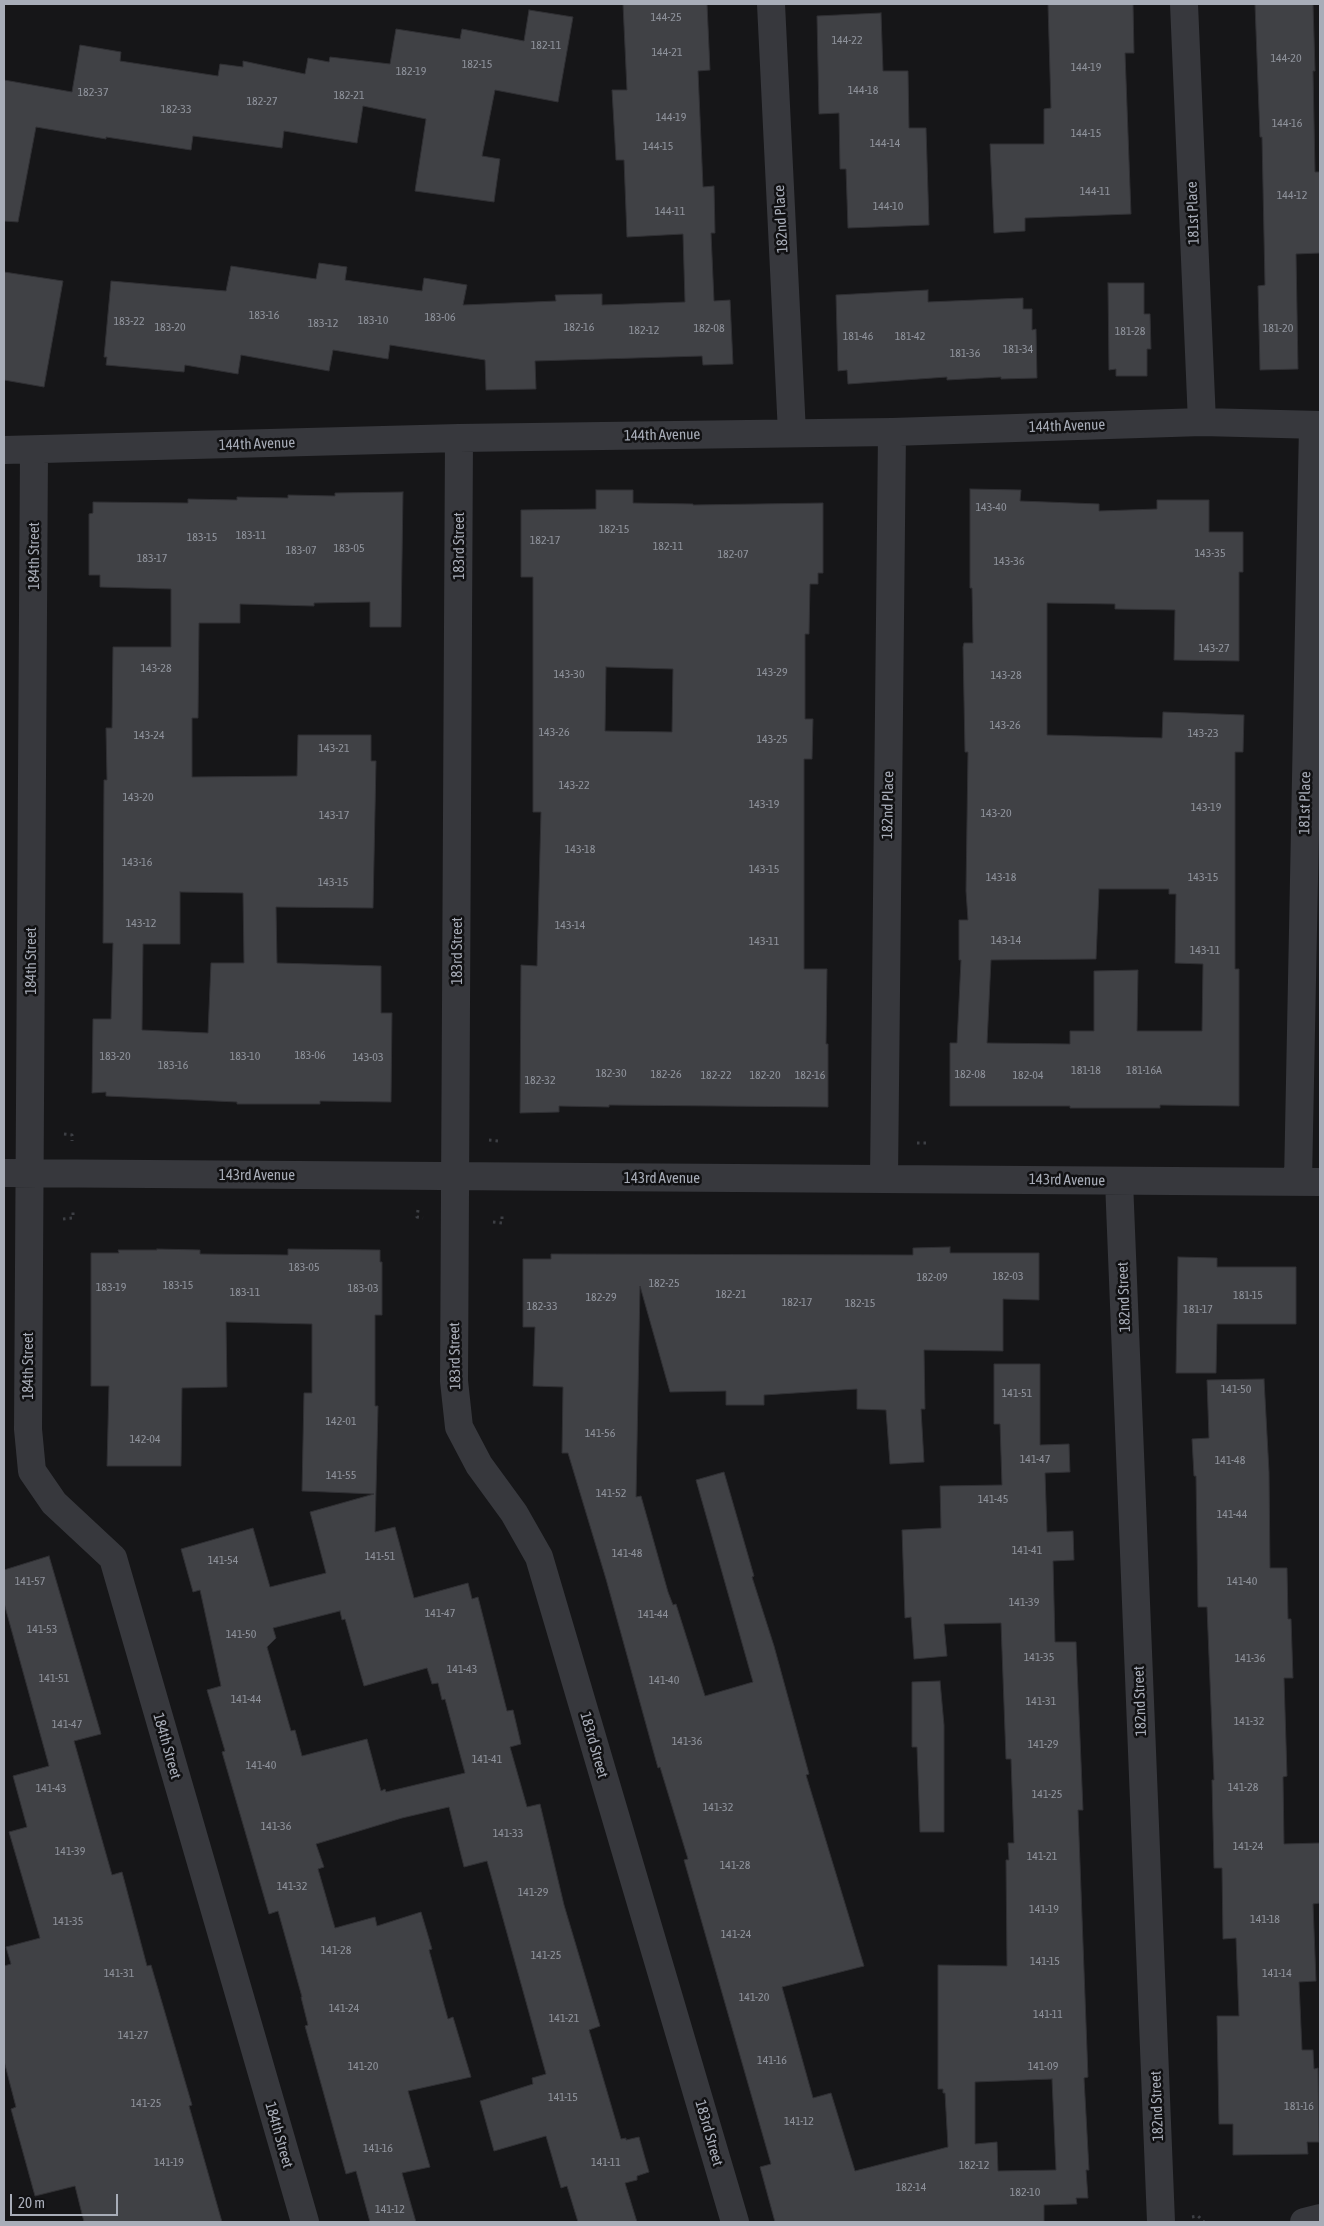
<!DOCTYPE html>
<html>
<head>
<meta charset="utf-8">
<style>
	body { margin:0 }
	#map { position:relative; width:1324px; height:2226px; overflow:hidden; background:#161618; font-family:"Asap Condensed",sans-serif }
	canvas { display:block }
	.frame { position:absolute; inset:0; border:5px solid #a8adb8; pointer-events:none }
	.scale { position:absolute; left:10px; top:2194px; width:108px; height:22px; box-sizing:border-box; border:2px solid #a8adb8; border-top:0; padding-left:6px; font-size:15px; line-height:18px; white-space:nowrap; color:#a8adb8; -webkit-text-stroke:4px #111113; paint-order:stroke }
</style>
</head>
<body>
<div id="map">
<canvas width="1324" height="2226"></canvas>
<div class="frame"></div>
<div class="scale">20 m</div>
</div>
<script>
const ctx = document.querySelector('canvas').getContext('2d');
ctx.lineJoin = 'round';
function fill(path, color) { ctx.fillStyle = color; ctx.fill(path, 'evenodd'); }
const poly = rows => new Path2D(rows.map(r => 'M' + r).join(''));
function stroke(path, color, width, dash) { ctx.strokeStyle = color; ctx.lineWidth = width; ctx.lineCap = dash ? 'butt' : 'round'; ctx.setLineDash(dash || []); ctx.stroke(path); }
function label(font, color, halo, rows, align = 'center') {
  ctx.font = font + ' "Asap Condensed",sans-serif'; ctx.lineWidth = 5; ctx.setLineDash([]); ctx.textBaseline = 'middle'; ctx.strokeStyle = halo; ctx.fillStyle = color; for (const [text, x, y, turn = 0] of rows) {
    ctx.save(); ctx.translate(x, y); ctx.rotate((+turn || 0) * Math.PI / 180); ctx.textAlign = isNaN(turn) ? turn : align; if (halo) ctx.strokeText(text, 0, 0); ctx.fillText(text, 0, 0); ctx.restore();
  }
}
const building = poly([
	[623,4,707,4,710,70,698,71,703,187,714,186,715,233,711,233,714,301,730,300,733,364,703,365,702,356,535,361,536,389,486,390,485,360,390,345,388,359,333,350,329,371,241,355,238,374,185,365,184,372,106,365,107,357,104,357,111,281,226,291,231,266,316,279,319,263,347,267,345,280,422,291,424,278,467,285,463,305,556,301,555,295,602,294,602,305,685,302,683,234,627,237,624,160,616,160,612,90,627,90,623,4],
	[1048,4,1133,4,1134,53,1125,53,1131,214,1025,218,1025,231,994,233,990,144,1044,144,1044,109,1051,108,1048,4],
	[1255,4,1313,4,1315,71,1313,71,1315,172,1320,172,1320,253,1296,254,1298,369,1260,370,1258,286,1265,285,1262,137,1260,137,1255,4],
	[529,10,573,17,558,102,495,90,482,156,500,159,494,202,415,191,426,119,363,106,357,143,284,131,282,148,193,136,191,150,106,137,106,139,36,127,18,222,4,221,4,80,72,92,80,45,121,52,120,61,218,76,220,64,243,67,243,61,305,74,308,58,329,62,330,57,390,64,396,29,460,39,462,29,524,41,529,10],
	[881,13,883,71,908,71,909,128,926,128,929,225,848,228,846,169,840,169,839,113,819,114,817,16,881,13],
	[4,272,63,281,44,387,4,380,4,272],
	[1108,283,1144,283,1144,314,1150,314,1151,349,1147,349,1147,376,1116,376,1116,369,1109,370,1108,283],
	[928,290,928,302,1023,298,1023,309,1032,309,1032,330,1036,329,1037,378,1001,379,1001,377,947,380,947,377,848,384,847,370,838,371,836,295,928,290],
	[970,489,1021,490,1020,501,1099,504,1099,511,1157,509,1157,500,1209,500,1209,532,1243,532,1243,572,1239,572,1239,661,1174,660,1175,610,1115,609,1115,604,1047,603,1047,735,1162,738,1163,712,1244,715,1243,752,1235,752,1235,969,1239,969,1239,1106,1160,1105,1160,1108,1070,1108,1070,1106,950,1106,950,1043,957,1043,961,960,959,960,959,920,968,920,966,891,968,752,965,752,963,647,964,643,973,643,972,588,970,588,970,489],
	[1099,889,1169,889,1169,894,1176,894,1175,963,1203,964,1202,1031,1137,1031,1138,970,1094,971,1094,1031,1070,1031,1070,1044,987,1043,991,960,1096,959,1099,889],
	[596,490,633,490,633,503,693,504,693,505,823,503,823,573,818,573,818,584,810,584,809,634,805,634,805,719,813,719,812,759,804,759,804,969,827,969,826,1044,828,1044,828,1107,609,1105,609,1107,559,1106,559,1112,520,1113,521,965,537,966,541,812,533,812,533,577,521,577,521,510,596,509,596,490],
	[606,667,673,669,672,732,605,731,606,667],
	[403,492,401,627,370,627,370,602,314,603,314,606,240,604,240,623,199,623,198,718,192,718,192,777,297,776,298,735,371,735,371,761,376,761,373,908,276,907,277,963,381,966,381,1013,392,1013,391,1102,320,1101,320,1104,237,1104,237,1102,106,1096,106,1092,92,1093,93,1019,111,1019,113,943,103,943,104,780,107,780,106,728,112,728,113,647,171,647,171,589,100,587,100,575,89,575,89,514,93,513,93,502,188,503,188,499,237,500,237,497,288,498,288,495,335,496,335,493,403,492],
	[180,892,243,893,244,963,211,963,208,1033,142,1030,143,944,180,944,180,892],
	[950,1247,950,1253,1039,1253,1039,1300,1003,1299,1003,1351,924,1350,925,1409,921,1409,924,1462,890,1464,886,1410,857,1409,857,1389,764,1395,764,1405,726,1405,726,1391,670,1392,640,1286,636,1497,641,1496,668,1592,673,1605,676,1604,705,1696,753,1682,696,1480,724,1472,754,1576,752,1577,774,1646,809,1774,806,1775,864,1966,782,1987,813,2098,831,2093,855,2171,948,2147,945,2093,943,2093,943,2089,938,2089,938,1965,1007,1966,1006,1860,1009,1860,1008,1843,1014,1843,1011,1759,1006,1759,1001,1623,944,1624,947,1656,914,1659,911,1617,905,1618,902,1530,941,1528,940,1486,1002,1485,1000,1424,994,1424,994,1364,1040,1364,1040,1445,1069,1444,1070,1472,1045,1473,1047,1532,1073,1531,1074,1560,1053,1561,1055,1642,1076,1642,1083,1810,1078,1810,1088,2077,1084,2078,1089,2170,1086,2170,1088,2198,1076,2198,1077,2204,1044,2205,1044,2222,775,2222,760,2167,771,2164,684,1860,688,1859,660,1767,658,1768,606,1579,568,1453,562,1453,563,1387,533,1386,535,1327,523,1327,523,1259,551,1259,551,1254,913,1255,913,1248,950,1247],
	[1052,2079,1056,2170,998,2171,997,2142,975,2144,975,2082,1052,2079],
	[157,1249,200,1250,200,1254,288,1255,288,1249,380,1250,380,1262,382,1262,382,1315,375,1315,375,1406,378,1406,375,1532,395,1527,414,1598,468,1583,472,1599,478,1597,507,1711,513,1710,521,1744,510,1747,527,1807,540,1804,564,1905,600,2026,589,2030,621,2139,626,2138,626,2140,639,2137,649,2172,637,2176,637,2180,625,2183,637,2222,578,2222,567,2186,561,2188,546,2136,494,2151,480,2101,533,2084,532,2078,546,2074,487,1861,464,1867,449,1807,402,1818,316,1844,324,1867,318,1869,335,1928,375,1917,377,1926,421,1912,432,1949,429,1950,448,2019,453,2017,471,2077,408,2091,430,2167,402,2173,416,2222,370,2222,356,2171,346,2174,305,2026,308,2025,301,1997,302,1997,278,1911,269,1914,222,1752,225,1751,207,1690,221,1686,200,1590,193,1592,181,1549,253,1528,270,1587,326,1573,310,1512,374,1494,302,1491,304,1393,312,1393,312,1324,226,1322,227,1387,182,1388,181,1466,107,1466,109,1386,91,1386,91,1253,119,1253,118,1250,157,1250,157,1249],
	[340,1611,342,1620,345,1619,364,1686,427,1668,432,1684,438,1683,442,1700,445,1699,465,1773,386,1792,385,1789,381,1791,367,1739,302,1756,295,1730,291,1731,267,1647,276,1638,273,1628,340,1611],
	[1178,1257,1217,1258,1217,1267,1296,1267,1296,1324,1217,1324,1216,1373,1176,1373,1178,1257],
	[1264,1379,1269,1472,1270,1568,1287,1568,1288,1619,1291,1619,1293,1678,1284,1678,1287,1776,1283,1777,1284,1844,1320,1843,1320,1903,1313,1904,1316,1981,1299,1982,1302,2050,1313,2050,1314,2069,1318,2068,1319,2142,1307,2142,1308,2154,1233,2155,1233,2124,1219,2124,1217,2016,1239,2016,1236,1938,1223,1939,1222,1868,1214,1868,1212,1780,1214,1780,1207,1607,1198,1607,1196,1476,1194,1476,1192,1439,1209,1438,1207,1380,1264,1379],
	[49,1556,101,1734,74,1741,112,1875,122,1872,147,1966,151,1965,192,2105,189,2106,222,2222,84,2222,75,2186,35,2196,11,2109,16,2107,4,2061,4,1966,11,1964,6,1947,40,1938,9,1832,27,1827,13,1776,49,1766,4,1603,4,1570,49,1556],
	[940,1681,944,1725,944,1832,920,1832,917,1747,912,1747,912,1682,940,1681]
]);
fill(building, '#404145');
stroke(building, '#303034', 1);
stroke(poly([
	[64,1134,72,1135,72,1141],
	[489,1140,499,1141,499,1144],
	[917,1143,928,1143],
	[418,1210,417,1217,423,1218],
	[63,1219,73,1218,73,1210],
	[493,1222,502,1223,502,1214],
	[1192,2217,1198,2216,1204,2222]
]), '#3d3f44', 3, [2.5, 4]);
stroke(poly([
	[771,4,792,433],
	[1184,4,1202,422],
	[459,438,454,1381,459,1427,479,1465,514,1513,539,1557,735,2222],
	[4,450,459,438,892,432,1202,422,1320,425],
	[34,450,28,1429,32,1471,54,1503,113,1558,305,2222],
	[4,1173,1320,1182],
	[884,1178,892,432],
	[1119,1181,1161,2222],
	[1298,1182,1313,425],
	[1304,2222,1320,2218]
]), '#37383d', 28);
label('12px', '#8e929b', null, [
	["144-25",666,17],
	["144-22",847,40],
	["182-11",546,45],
	["144-21",667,52],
	["144-20",1286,58],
	["182-15",477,64],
	["144-19",1086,67],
	["182-19",411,71],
	["144-18",863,90],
	["182-37",93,92],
	["182-21",349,95],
	["182-27",262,101],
	["182-33",176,109],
	["144-19",671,117],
	["144-16",1287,123],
	["144-15",1086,133],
	["144-14",885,143],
	["144-15",658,146],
	["144-11",1095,191],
	["144-12",1292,195],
	["144-10",888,206],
	["144-11",670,211],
	["183-16",264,315],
	["183-06",440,317],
	["183-10",373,320],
	["183-22",129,321],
	["183-12",323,323],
	["183-20",170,327],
	["182-16",579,327],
	["182-08",709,328],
	["181-20",1278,328],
	["182-12",644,330],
	["181-28",1130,331],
	["181-46",858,336],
	["181-42",910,336],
	["181-34",1018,349],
	["181-36",965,353],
	["143-40",991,507],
	["182-15",614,529],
	["183-11",251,535],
	["183-15",202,537],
	["182-17",545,540],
	["182-11",668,546],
	["183-05",349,548],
	["183-07",301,550],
	["143-35",1210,553],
	["182-07",733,554],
	["183-17",152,558],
	["143-36",1009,561],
	["143-27",1214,648],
	["143-28",156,668],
	["143-29",772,672],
	["143-30",569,674],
	["143-28",1006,675],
	["143-26",1005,725],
	["143-26",554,732],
	["143-23",1203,733],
	["143-24",149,735],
	["143-25",772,739],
	["143-21",334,748],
	["143-22",574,785],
	["143-20",138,797],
	["143-19",764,804],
	["143-19",1206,807],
	["143-20",996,813],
	["143-17",334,815],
	["143-18",580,849],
	["143-16",137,862],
	["143-15",764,869],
	["143-18",1001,877],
	["143-15",1203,877],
	["143-15",333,882],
	["143-12",141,923],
	["143-14",570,925],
	["143-14",1006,940],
	["143-11",764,941],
	["143-11",1205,950],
	["183-06",310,1055],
	["183-20",115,1056],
	["183-10",245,1056],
	["143-03",368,1057],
	["183-16",173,1065],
	["181-18",1086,1070],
	["181-16A",1144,1070],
	["182-30",611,1073],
	["182-26",666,1074],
	["182-08",970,1074],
	["182-22",716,1075],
	["182-20",765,1075],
	["182-16",810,1075],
	["182-04",1028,1075],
	["182-32",540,1080],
	["183-05",304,1267],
	["182-03",1008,1276],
	["182-09",932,1277],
	["182-25",664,1283],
	["183-15",178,1285],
	["183-19",111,1287],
	["183-03",363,1288],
	["183-11",245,1292],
	["182-21",731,1294],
	["181-15",1248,1295],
	["182-29",601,1297],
	["182-17",797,1302],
	["182-15",860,1303],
	["182-33",542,1306],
	["181-17",1198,1309],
	["141-50",1236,1389],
	["141-51",1017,1393],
	["142-01",341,1421],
	["141-56",600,1433],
	["142-04",145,1439],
	["141-47",1035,1459],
	["141-48",1230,1460],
	["141-55",341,1475],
	["141-52",611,1493],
	["141-45",993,1499],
	["141-44",1232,1514],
	["141-41",1027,1550],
	["141-48",627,1553],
	["141-51",380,1556],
	["141-54",223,1560],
	["141-57",30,1581],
	["141-40",1242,1581],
	["141-39",1024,1602],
	["141-47",440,1613],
	["141-44",653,1614],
	["141-53",42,1629],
	["141-50",241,1634],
	["141-35",1039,1657],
	["141-36",1250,1658],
	["141-43",462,1669],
	["141-51",54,1678],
	["141-40",664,1680],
	["141-44",246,1699],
	["141-31",1041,1701],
	["141-32",1249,1721],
	["141-47",67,1724],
	["141-36",687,1741],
	["141-29",1043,1744],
	["141-41",487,1759],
	["141-40",261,1765],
	["141-28",1243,1787],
	["141-43",51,1788],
	["141-25",1047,1794],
	["141-32",718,1807],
	["141-36",276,1826],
	["141-33",508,1833],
	["141-24",1248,1846],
	["141-39",70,1851],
	["141-21",1042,1856],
	["141-28",735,1865],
	["141-32",292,1886],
	["141-29",533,1892],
	["141-19",1044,1909],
	["141-18",1265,1919],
	["141-35",68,1921],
	["141-24",736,1934],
	["141-28",336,1950],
	["141-25",546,1955],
	["141-15",1045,1961],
	["141-31",119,1973],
	["141-14",1277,1973],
	["141-20",754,1997],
	["141-24",344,2008],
	["141-11",1048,2014],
	["141-21",564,2018],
	["141-27",133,2035],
	["141-16",772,2060],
	["141-20",363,2066],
	["141-09",1043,2066],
	["141-15",563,2097],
	["141-25",146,2103],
	["181-16",1299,2106],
	["141-12",799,2121],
	["141-16",378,2148],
	["141-19",169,2162],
	["141-11",606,2162],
	["182-12",974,2165],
	["182-14",911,2187],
	["182-10",1025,2192],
	["141-12",390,2209]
]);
label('15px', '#a8adb8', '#111113', [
	["181st Place",1193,213,-92],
	["182nd Place",781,219,-93],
	["144th Avenue",1067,426,-2],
	["144th Avenue",662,435,-1],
	["144th Avenue",257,444,-2],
	["183rd Street",459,546,-90],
	["184th Street",34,556,-90],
	["181st Place",1305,803,-89],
	["182nd Place",888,805,-89],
	["183rd Street",457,951,-90],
	["184th Street",31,961,-90],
	["143rd Avenue",257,1175],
	["143rd Avenue",662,1178],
	["143rd Avenue",1067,1180,1],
	["182nd Street",1124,1297,-92],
	["183rd Street",455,1356,-91],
	["184th Street",28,1366,-90],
	["182nd Street",1140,1701,-92],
	["183rd Street",594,1745,74],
	["184th Street",167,1746,74],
	["182nd Street",1157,2106,-92],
	["183rd Street",709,2133,74],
	["184th Street",279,2135,74]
]);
</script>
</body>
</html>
